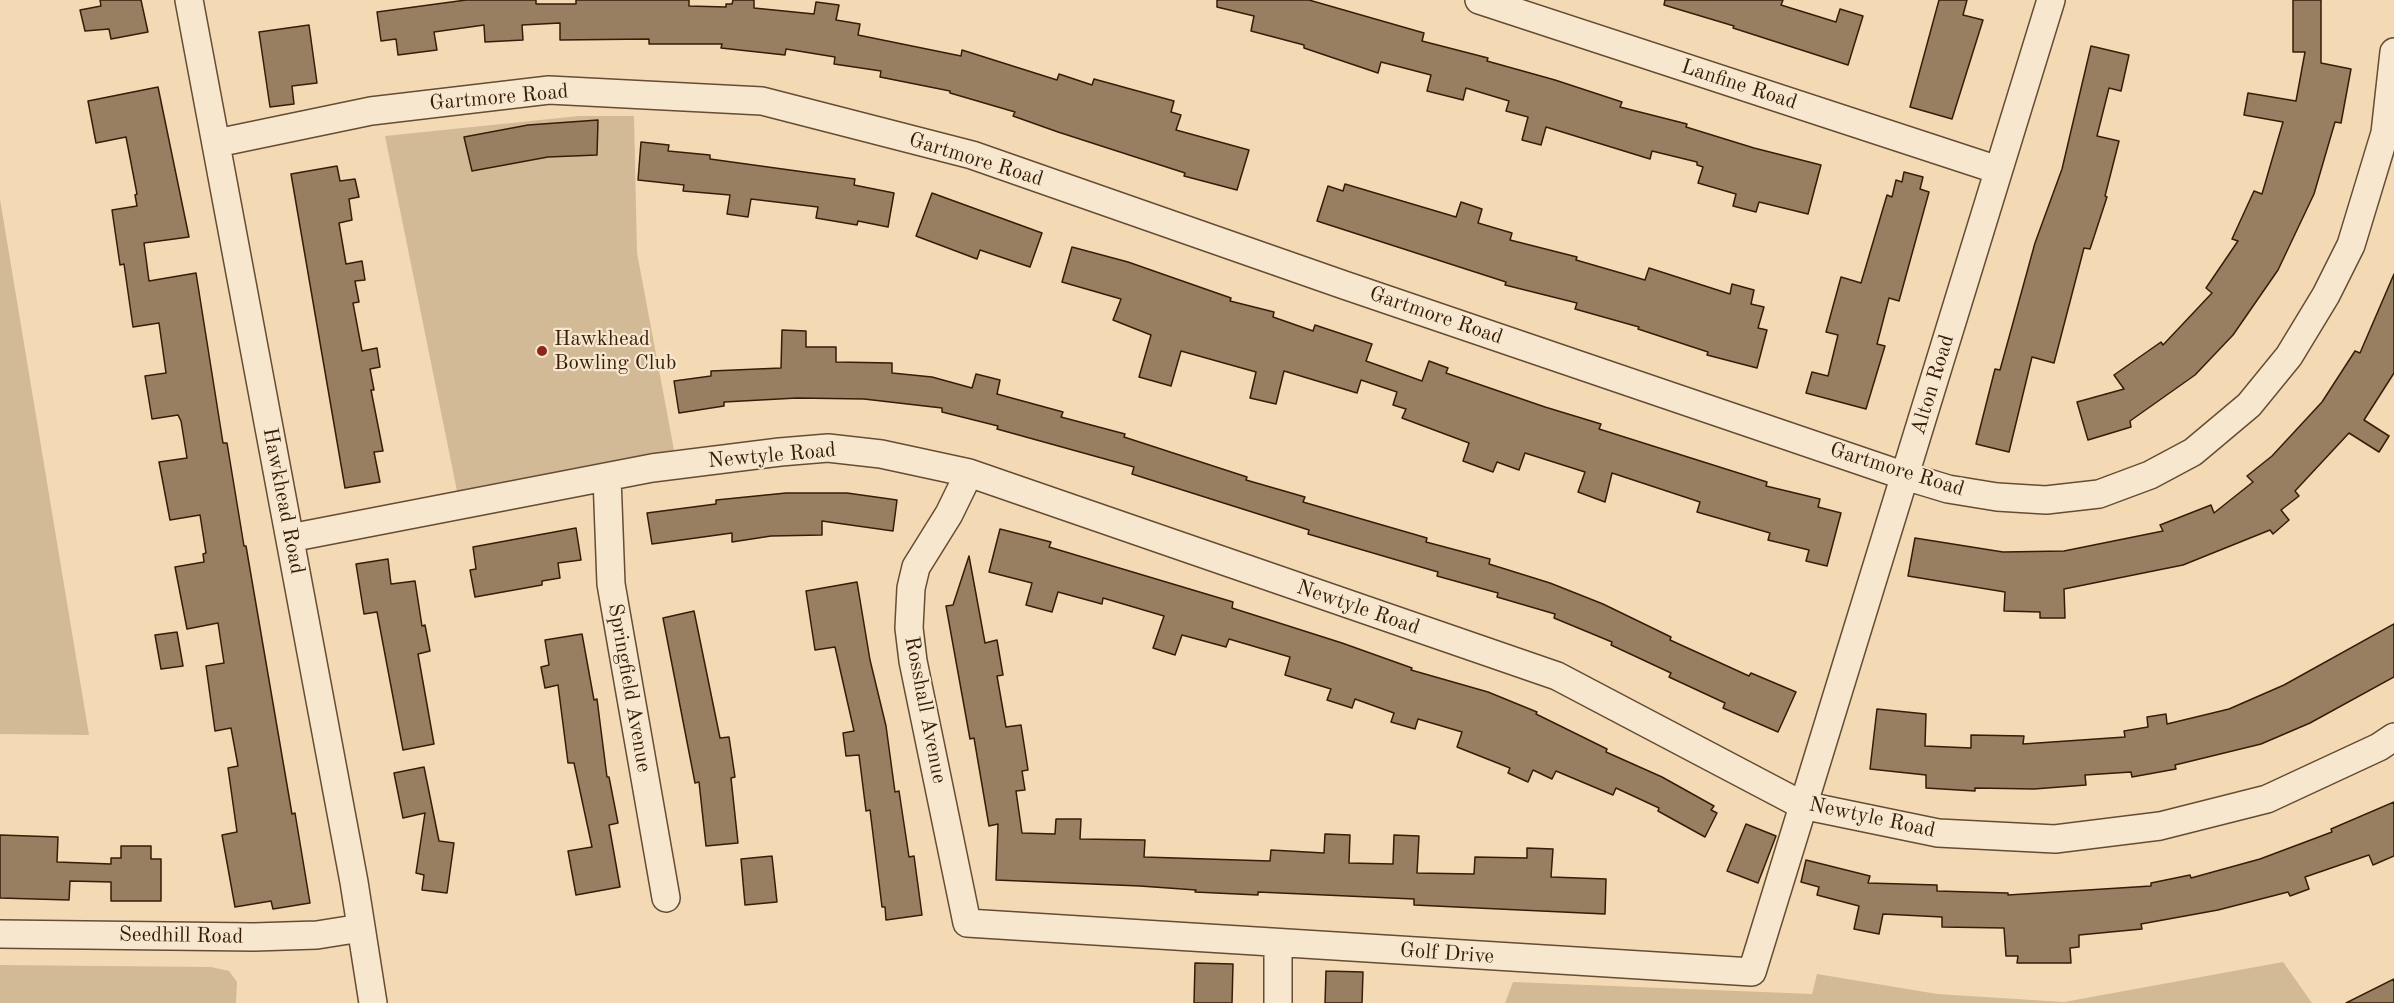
<!DOCTYPE html>
<html>
<head>
<meta charset="utf-8">
<style>
	body { margin:0 }
	canvas { display:block; background:#f3dab4 }
</style>
</head>
<body>
<canvas width="2394" height="1003"></canvas>
<script>
const ctx = document.querySelector('canvas').getContext('2d');
ctx.lineJoin = 'round';
function fill(path, color) { ctx.fillStyle = color; ctx.fill(path, 'evenodd'); }
const poly = rows => new Path2D(rows.map(r => 'M' + r).join(''));
function stroke(path, color, width, dash) { ctx.strokeStyle = color; ctx.lineWidth = width; ctx.lineCap = dash ? 'butt' : 'round'; ctx.setLineDash(dash || []); ctx.stroke(path); }
function label(font, color, halo, rows, align = 'center') {
  ctx.font = font + ' "Old Standard TT",serif'; ctx.lineWidth = 4.5; ctx.setLineDash([]); ctx.textBaseline = 'middle'; ctx.strokeStyle = halo; ctx.fillStyle = color; for (const [text, x, y, turn = 0] of rows) {
    ctx.save(); ctx.translate(x, y); ctx.rotate((+turn || 0) * Math.PI / 180); ctx.textAlign = isNaN(turn) ? turn : align; if (halo) ctx.strokeText(text, 0, 0); ctx.fillText(text, 0, 0); ctx.restore();
  }
}
fill(poly([
	[579,116,634,116,637,253,674,450,457,491,385,136],
	[0,199,89,735,0,734],
	[2283,962,2312,1003,1505,1003,1513,982,1812,994,1817,974,1937,994,2064,1002],
	[0,965,211,967,229,971,237,982,236,1003,0,1003]
]), '#d3ba97');
const building = poly([
	[100,0,141,0,148,32,111,39,109,29,85,31,80,10,101,6,100,0],
	[466,0,536,0,536,4,576,4,576,0,689,0,689,6,726,7,726,4,732,4,733,0,754,0,754,8,814,14,816,2,839,5,836,20,860,24,858,35,961,56,962,50,1057,80,1059,74,1092,85,1094,79,1174,101,1171,112,1181,115,1176,130,1249,150,1237,190,1184,176,1185,173,1058,132,1013,116,1015,112,950,93,950,91,880,77,881,71,834,64,835,57,786,49,785,55,721,48,722,44,649,44,649,39,560,40,560,23,522,25,523,40,485,42,484,25,434,32,437,50,398,55,396,39,381,41,377,12,466,0],
	[1217,0,1309,0,1424,33,1422,41,1488,58,1487,61,1555,80,1622,102,1620,107,1687,124,1686,127,1754,148,1821,165,1808,214,1759,202,1756,212,1733,206,1736,194,1698,183,1703,167,1697,165,1697,162,1652,151,1650,159,1546,127,1541,145,1522,140,1528,117,1506,111,1509,101,1466,88,1463,100,1427,91,1431,75,1381,62,1378,73,1304,48,1304,45,1251,31,1254,16,1217,7,1217,0],
	[1665,0,1783,0,1781,5,1836,22,1840,9,1863,16,1848,65,1733,28,1734,26,1664,5,1665,0],
	[1939,0,1967,0,1963,15,1983,20,1952,119,1910,107,1939,0],
	[2293,0,2321,0,2321,63,2351,69,2341,123,2335,122,2314,194,2278,270,2233,335,2195,375,2130,421,2131,427,2088,440,2077,402,2124,389,2114,375,2161,342,2163,345,2212,293,2206,288,2238,241,2232,239,2254,191,2262,194,2283,122,2244,115,2248,93,2296,101,2305,52,2293,52,2293,0],
	[309,25,317,83,292,86,294,104,270,107,259,32,309,25],
	[2091,46,2129,55,2121,91,2109,88,2097,136,2119,141,2105,196,2107,197,2090,249,2084,248,2054,363,2032,357,2009,452,1976,444,1995,369,2000,370,2035,243,2062,169,2091,46],
	[158,87,189,237,144,243,149,281,196,273,223,443,227,443,244,546,246,546,292,814,295,813,310,903,273,909,271,901,235,907,222,835,237,832,228,768,238,766,231,728,215,731,206,666,224,663,218,623,187,629,175,567,204,562,203,554,206,553,200,515,170,520,159,462,187,458,181,421,178,415,152,419,145,376,166,373,159,323,133,327,124,264,120,265,112,210,137,206,135,195,137,194,126,137,96,143,88,101,158,87],
	[598,120,597,155,548,157,472,171,464,137,528,125,598,120],
	[641,142,669,145,668,151,710,155,710,159,855,179,854,185,894,193,888,227,858,221,857,225,816,218,818,207,751,199,748,217,727,214,730,195,683,191,684,185,638,180,641,142],
	[337,166,340,181,355,179,359,197,349,199,352,220,339,223,346,264,362,261,365,280,355,281,359,302,353,303,362,351,377,348,380,367,370,369,374,390,371,390,383,451,374,452,380,482,345,488,291,174,337,166],
	[1904,172,1923,177,1920,189,1929,192,1899,301,1889,298,1877,344,1885,346,1866,409,1806,393,1812,372,1828,376,1838,335,1826,332,1841,277,1861,283,1887,195,1892,197,1896,180,1902,182,1904,172],
	[1345,184,1456,217,1461,202,1482,209,1478,223,1512,233,1510,240,1577,257,1576,260,1645,280,1649,268,1730,294,1732,284,1754,290,1751,304,1764,307,1758,328,1767,330,1757,368,1707,355,1708,352,1638,329,1639,327,1575,309,1577,303,1505,285,1506,282,1317,221,1328,186,1343,191,1345,184],
	[932,193,1042,233,1030,267,980,250,977,259,916,236,932,193],
	[1072,247,1128,262,1231,298,1230,301,1274,312,1273,317,1313,331,1315,325,1372,344,1366,361,1422,381,1429,361,1448,368,1446,373,1545,407,1601,424,1599,429,1767,482,1766,486,1820,499,1818,507,1841,513,1827,566,1806,561,1809,550,1768,540,1770,533,1697,512,1700,502,1612,473,1605,502,1578,492,1585,472,1525,453,1519,470,1497,462,1493,472,1463,461,1469,443,1402,418,1406,409,1393,405,1397,392,1361,380,1357,393,1284,371,1276,404,1250,398,1256,372,1181,351,1171,386,1139,377,1151,335,1113,320,1121,299,1062,282,1072,247],
	[2394,274,2394,373,2364,420,2389,436,2379,452,2349,433,2295,491,2299,496,2281,510,2289,520,2273,534,2270,530,2183,565,2064,589,2065,618,2040,618,2040,612,2004,611,2005,592,1908,576,1915,538,2003,552,2064,551,2163,531,2160,525,2211,505,2214,513,2253,482,2247,476,2272,456,2322,402,2355,351,2360,353,2394,274],
	[782,330,806,331,806,347,836,347,836,362,892,363,892,373,932,377,972,388,976,374,1000,380,997,394,1063,412,1061,417,1125,434,1124,437,1247,477,1246,480,1305,497,1303,502,1427,538,1426,542,1490,559,1489,564,1550,583,1603,604,1671,637,1670,640,1749,676,1751,673,1796,692,1778,732,1723,708,1725,703,1669,677,1671,673,1611,645,1612,642,1554,618,1555,614,1497,597,1498,593,1437,576,1438,572,1308,534,1309,530,1132,474,1134,467,997,429,998,426,942,412,942,408,864,399,797,398,724,402,724,406,679,413,674,381,711,376,711,371,781,368,782,330],
	[786,493,847,493,897,500,893,531,822,521,822,535,771,536,732,542,732,533,652,544,647,513,716,504,716,500,786,493],
	[576,528,581,560,558,563,560,578,542,581,542,585,475,597,470,570,476,569,473,547,576,528],
	[1000,529,1051,542,1049,547,1233,602,1232,608,1342,643,1412,668,1411,670,1488,692,1537,712,1536,714,1607,749,1606,752,1662,777,1714,806,1711,810,1717,813,1705,837,1658,811,1659,808,1616,788,1613,795,1556,771,1552,779,1533,770,1528,782,1508,773,1510,768,1457,747,1462,732,1418,719,1415,729,1391,722,1394,713,1355,699,1352,708,1327,700,1331,689,1285,675,1290,657,1229,639,1226,647,1182,635,1175,655,1153,648,1164,616,1103,598,1102,604,1058,592,1052,612,1026,605,1032,583,989,572,1000,529],
	[969,556,985,643,997,640,1003,675,997,676,1006,727,1021,725,1028,770,1022,771,1025,790,1016,791,1022,833,1055,834,1056,819,1081,819,1080,839,1145,840,1144,857,1270,861,1271,850,1324,853,1325,834,1350,835,1349,863,1393,864,1394,835,1419,836,1417,873,1474,874,1475,857,1527,858,1527,848,1553,849,1551,877,1606,879,1605,914,1414,905,1414,899,1258,892,1258,895,1195,892,1196,890,1140,886,996,880,998,824,989,826,974,738,970,739,946,606,953,605,969,556],
	[388,559,391,584,415,581,422,626,425,625,430,651,418,654,434,744,403,750,377,612,364,614,356,564,388,559],
	[857,582,870,660,886,726,895,792,899,791,909,857,914,856,922,915,886,920,885,907,882,907,870,810,866,811,859,755,846,756,843,733,854,731,835,647,815,650,806,591,857,582],
	[694,611,720,738,729,737,735,777,731,778,738,843,706,846,699,782,695,783,663,618,694,611],
	[2394,624,2394,677,2310,723,2261,744,2175,765,2176,769,2132,777,2131,772,2085,775,2086,785,2034,789,1975,788,1975,791,1926,788,1926,775,1870,769,1877,709,1926,714,1925,746,1971,748,1971,735,2024,736,2023,744,2125,737,2124,731,2148,727,2147,717,2166,714,2167,724,2229,709,2284,685,2394,624],
	[177,632,183,666,161,669,155,635,177,632],
	[582,634,594,700,597,699,607,777,609,777,618,823,609,825,620,887,576,895,568,851,592,847,574,763,568,763,558,685,545,688,541,667,549,665,545,640,582,634],
	[424,767,439,841,454,843,447,893,422,890,424,875,416,873,425,813,403,818,394,773,424,767],
	[2394,802,2394,856,2373,865,2369,855,2305,877,2309,889,2290,896,2288,892,2218,910,2141,924,2142,929,2079,935,2079,947,2070,948,2071,963,2017,963,2018,956,2006,956,2004,928,1942,927,1942,917,1883,914,1879,934,1854,929,1859,906,1817,895,1819,887,1801,882,1806,860,1870,876,1868,883,1937,885,1937,891,2008,893,2008,895,2151,886,2151,883,2190,875,2191,878,2260,859,2332,832,2331,829,2394,802],
	[1746,824,1776,836,1758,883,1727,871,1746,824],
	[0,835,58,837,57,862,111,864,111,858,121,858,121,846,151,846,151,859,161,859,161,901,111,901,111,882,70,881,69,900,0,898,0,835],
	[772,856,777,902,745,905,741,859,772,856],
	[1195,963,1233,964,1232,1003,1194,1003,1195,963],
	[1326,971,1363,972,1362,1003,1325,1003,1326,971],
	[2394,979,2394,1003,2346,1003,2394,979]
]);
fill(building, '#987f61');
stroke(building, '#361d08', 1.5);
const minor = poly([
	[189,0,354,882,373,1003],
	[1479,0,1998,170],
	[217,143,371,111,549,90,762,101,972,155,1344,285,1905,476,1948,489,1997,497,2046,500,2099,494,2150,475,2193,452,2249,405,2289,356,2326,295,2351,245,2385,133,2394,52],
	[969,473,949,514,916,567,911,588,909,628,913,661,967,923,1752,972,2051,0],
	[607,477,611,584,666,898],
	[290,538,652,468,780,452,828,448,881,454,969,473,1557,676,1802,805,1938,833,2055,839,2160,826,2267,799,2379,747,2394,737],
	[0,934,254,937,317,935,361,928],
	[1278,1003,1278,943]
]);
stroke(minor, '#654c33', 30);
stroke(minor, '#f7e7ce', 27);
for (const [x, y, r, color] of [
	[542,351,6,"#8f2418"]
]) { const dot = new Path2D(); dot.arc(x, y, r, 0, 2 * Math.PI); ctx.fillStyle = color; ctx.fill(dot); stroke(dot, '#f7e7ce', 2); }
label('21px', '#361d08', '#f7e7ce', [
	["Lanfine Road",1739,85,18],
	["Gartmore Road",499,98,-5],
	["Gartmore Road",976,160,17],
	["Gartmore Road",1436,316,19],
	["Alton Road",1933,385,-73],
	["Newtyle Road",772,456,-5],
	["Gartmore Road",1897,470,17],
	["Hawkhead Road",283,501,79],
	["Newtyle Road",1358,608,19],
	["Springfield Avenue",629,688,80],
	["Rosshall Avenue",925,710,79],
	["Newtyle Road",1872,818,12],
	["Seedhill Road",181,936,1],
	["Golf Drive",1447,954,4]
]);
label('21px', '#361d08', '#f7e7ce', [
	["Hawkhead",554,339],
	["Bowling Club",554,363]
], 'left');
</script>
</body>
</html>
